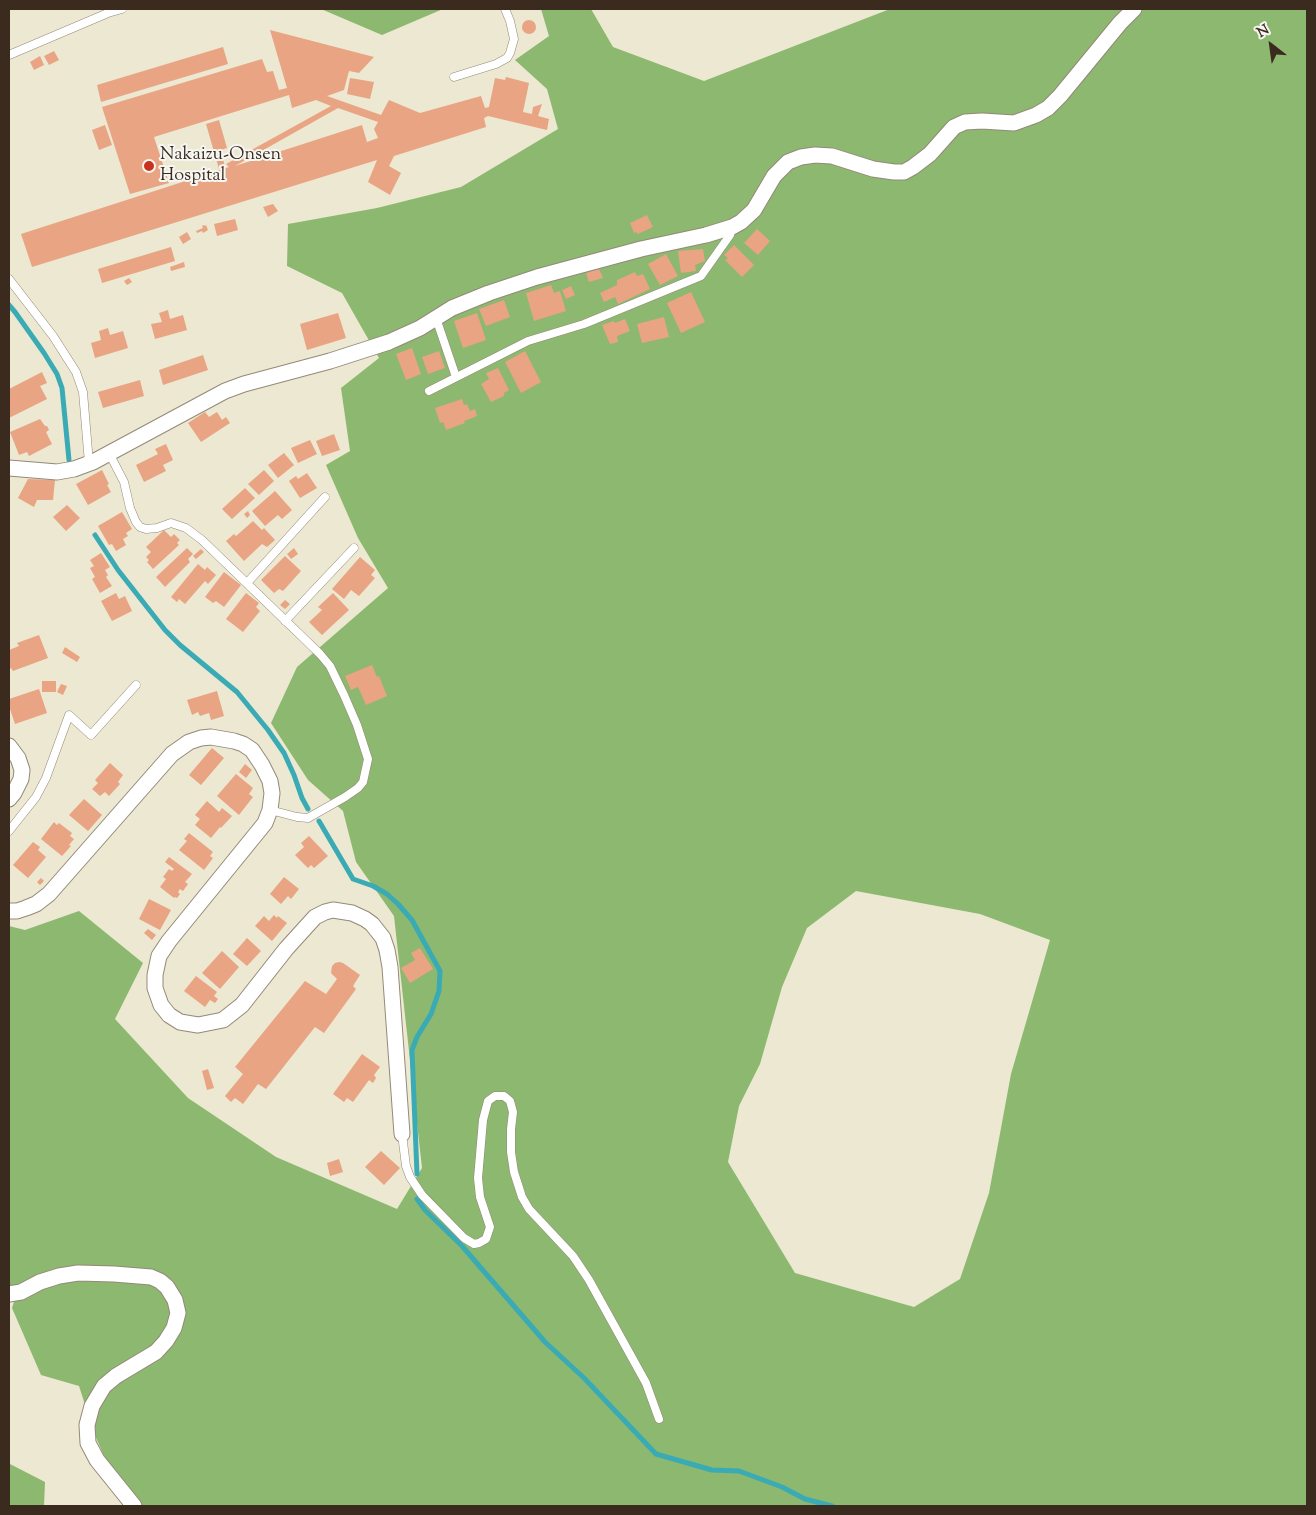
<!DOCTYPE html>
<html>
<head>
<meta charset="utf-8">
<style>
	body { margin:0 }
	#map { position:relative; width:1316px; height:1515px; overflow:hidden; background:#ece8d1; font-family:"Sorts Mill Goudy",serif }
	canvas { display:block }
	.frame { position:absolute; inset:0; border:10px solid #3b2a1e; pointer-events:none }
	.north { position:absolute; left:1246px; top:20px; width:50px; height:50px; -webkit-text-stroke:4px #f6f6f2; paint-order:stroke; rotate:330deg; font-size:14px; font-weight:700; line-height:20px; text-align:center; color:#3b2a1e }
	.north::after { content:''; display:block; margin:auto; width:18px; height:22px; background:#3b2a1e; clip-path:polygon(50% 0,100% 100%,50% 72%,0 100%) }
</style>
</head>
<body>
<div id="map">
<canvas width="1316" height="1515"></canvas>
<div class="frame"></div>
<div class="north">N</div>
</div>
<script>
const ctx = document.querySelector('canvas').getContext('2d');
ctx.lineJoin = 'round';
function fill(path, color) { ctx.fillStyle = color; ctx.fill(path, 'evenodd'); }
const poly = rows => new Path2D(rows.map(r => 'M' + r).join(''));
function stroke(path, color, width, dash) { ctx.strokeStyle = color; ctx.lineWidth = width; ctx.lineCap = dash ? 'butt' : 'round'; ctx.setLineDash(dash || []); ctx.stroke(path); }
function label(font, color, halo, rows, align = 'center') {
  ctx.font = font + ' "Sorts Mill Goudy",serif'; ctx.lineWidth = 4; ctx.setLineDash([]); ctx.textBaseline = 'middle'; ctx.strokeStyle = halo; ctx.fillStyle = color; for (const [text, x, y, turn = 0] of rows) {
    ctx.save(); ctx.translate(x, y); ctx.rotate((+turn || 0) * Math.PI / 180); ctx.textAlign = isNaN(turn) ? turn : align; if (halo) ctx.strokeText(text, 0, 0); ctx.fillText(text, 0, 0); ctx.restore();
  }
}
fill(poly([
	[321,9,443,9,382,35],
	[541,9,591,9,613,47,704,81,890,9,1307,9,1307,1506,126,1506,94,1433,79,1386,41,1375,12,1308,18,1289,9,1289,9,926,25,930,79,911,143,963,115,1019,188,1098,276,1157,397,1209,422,1168,394,916,356,862,343,811,308,780,271,723,297,667,388,588,358,538,326,465,350,451,341,388,379,358,342,293,287,266,288,224,377,208,461,187,558,129,547,89,515,60,549,36],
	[856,891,980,914,1050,940,1011,1074,989,1193,960,1279,914,1307,795,1273,728,1162,739,1106,760,1064,782,987,807,928],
	[9,1449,10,1464,45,1482,44,1506,9,1506]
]), '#8cb870');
stroke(poly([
	[9,305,15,312,44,353,57,374,62,388,69,460],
	[95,535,118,570,165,630,180,645,237,692,268,730,284,753,294,775,302,798,308,809],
	[319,821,353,879,373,886,387,894,398,904,412,920,440,971,439,991,431,1014,417,1037,412,1050,417,1174],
	[417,1199,425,1210,462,1246,545,1342,584,1378,656,1454,712,1470,739,1471,782,1487,805,1499,832,1506]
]), '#3aabb5', 5);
fill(poly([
	'522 27a7 7 0 1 1 14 0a7 7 0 1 1-14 0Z',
	[270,30,374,57,359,73,349,71,344,90,327,96,381,115,389,100,420,113,481,96,485,108,489,107,495,78,505,80,506,77,529,83,523,112,532,114,533,107,542,104,538,116,549,119,547,130,488,116,484,118,486,127,394,156,389,166,401,173,390,195,368,182,377,160,32,267,21,234,229,167,226,164,331,106,316,100,292,108,289,95,154,137,169,183,130,194,102,107,262,59,267,72,273,71,279,90,287,88],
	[338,108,378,122,374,129,378,138,367,142,362,125,235,166],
	[223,47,228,64,101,102,97,85],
	[54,51,59,60,49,65,44,56],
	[40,56,44,65,34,70,30,62],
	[350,78,374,82,370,99,347,94],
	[219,120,227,148,221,150,225,167,219,169,206,124],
	[105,125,112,145,99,150,92,130],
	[273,204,278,211,268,217,263,207],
	[647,215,653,227,638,234,636,232,634,233,630,223],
	[235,219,238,230,217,236,214,224],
	[204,225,205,226,206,225,208,230,203,233,202,231,197,233,196,231,203,228,202,226],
	[757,229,770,241,758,255,744,243],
	[187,232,191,239,183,244,179,237],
	[734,245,754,265,742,277,725,260,728,258,724,255],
	[171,247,175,261,102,283,98,269],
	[703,249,705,261,695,265,696,271,681,273,678,251],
	[666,254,678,276,660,285,648,264],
	[184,262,185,267,171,271,170,267],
	[599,269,603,278,589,282,586,273],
	[635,272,637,276,643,274,650,289,618,304,615,297,604,302,600,293,617,285,617,280],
	[129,278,132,282,127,285,124,281],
	[551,285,554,293,560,291,566,311,534,321,526,293],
	[571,286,575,295,566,299,562,290],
	[691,292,705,322,681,333,667,303],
	[504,300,510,317,486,326,479,309],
	[168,310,170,319,183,315,187,330,155,339,151,324,162,322,159,313],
	[338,313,346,338,307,350,300,324],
	[477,313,486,340,463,348,454,321],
	[664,317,669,337,642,343,637,324],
	[625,319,630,331,617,336,618,342,610,344,602,325,614,321,615,323],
	[108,328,110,335,123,331,128,348,95,358,91,343,101,340,99,331],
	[412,348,421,374,406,380,396,354],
	[439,351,445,368,428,374,422,357],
	[525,351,541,382,521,393,505,362],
	[203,355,208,370,163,385,159,370],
	[498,368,509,390,504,393,504,396,491,402,481,384,489,379,486,373],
	[42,372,47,383,40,386,47,399,9,418,9,389],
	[140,380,144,396,103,408,98,392],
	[462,399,464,405,467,404,470,411,475,409,477,416,464,421,465,423,446,430,443,422,440,423,435,408],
	[205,412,209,417,217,412,222,420,226,417,230,423,201,442,188,423],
	[40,419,45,426,47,426,49,430,46,432,52,444,29,456,27,452,19,455,10,432],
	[334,434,340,450,322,456,316,441],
	[310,440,317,454,298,463,291,448],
	[166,444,173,460,163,465,166,471,144,482,136,465,158,454,155,449],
	[284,453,294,465,278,478,268,465],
	[102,470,109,484,107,485,111,492,88,505,76,484],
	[264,470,274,481,259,495,248,484],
	[307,473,317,488,300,498,289,481,296,476,298,479],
	[28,479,55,480,53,500,37,500,34,507,18,498],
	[245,488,255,498,232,519,222,509],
	[275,491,292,510,282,519,278,515,265,526,252,511],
	[67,505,80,518,66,531,53,517],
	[248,511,250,515,247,518,244,514],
	[122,512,132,529,126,533,128,536,123,539,126,545,116,551,112,544,109,545,98,526],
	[253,521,262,530,264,528,275,540,267,547,262,544,244,561,226,541,234,534,236,536],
	[164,530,171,537,174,534,180,540,177,543,179,545,153,569,147,562,149,560,146,557,151,552,146,547],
	[187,548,193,554,188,559,190,562,165,587,156,577],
	[294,548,298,554,291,559,287,554],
	[201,549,204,552,196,559,193,556],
	[101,553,110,567,105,570,108,575,106,577,112,586,100,593,92,579,95,577,90,568,94,566,90,560],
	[285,556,301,571,283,591,279,589,274,593,261,580],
	[360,557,375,570,371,575,375,578,359,596,351,590,344,599,332,589],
	[198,564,205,570,207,567,216,575,208,584,205,581,185,604,179,599,177,602,171,597],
	[224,572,241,585,224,607,216,601,213,603,205,597],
	[116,593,119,599,125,596,132,611,112,621,101,601],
	[246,593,259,603,256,607,260,611,243,632,226,619],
	[333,593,349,610,322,635,309,622,322,610,318,607],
	[285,600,290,604,285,609,280,605],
	[39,635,48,658,13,671,11,668,9,669,9,650,19,646,17,643],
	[65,647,80,657,77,662,62,653],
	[372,665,377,677,379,676,387,696,366,705,358,687,351,690,345,676],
	[42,681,56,681,56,692,42,692],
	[61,684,67,686,63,695,57,692],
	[39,689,47,713,15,724,9,706,9,699],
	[217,691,224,716,211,720,209,713,200,716,198,712,192,715,187,700],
	[212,748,224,758,201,785,189,775],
	[110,763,123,775,118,782,120,784,109,796,105,792,100,796,92,789,98,783,95,780],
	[245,764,252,770,246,778,239,772],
	[236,774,253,788,249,794,253,797,239,815,217,796],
	[84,799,102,815,88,831,69,815],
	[207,801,219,812,222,808,232,816,221,828,220,827,211,838,195,825,200,819,195,815],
	[54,822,57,825,59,823,72,833,70,836,74,839,69,845,71,846,62,856,41,839],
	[189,833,213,852,210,856,213,858,204,870,179,850,187,841,184,839],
	[309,836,328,856,314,868,311,865,308,868,295,855,304,847,301,843],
	[33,842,40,847,38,850,46,857,28,878,13,865],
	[169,857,192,874,185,882,188,884,183,891,180,889,178,892,180,894,177,898,175,897,174,898,160,887,166,879,163,877,169,869,172,871,174,869,165,862],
	[284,877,299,889,291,899,288,896,281,904,270,894],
	[41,878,44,881,40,885,37,882],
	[149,899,171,910,160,930,139,919],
	[274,915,277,918,278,916,287,923,272,941,255,926,264,916,269,921],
	[148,929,156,935,152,940,144,933],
	[247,938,261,951,247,966,233,954],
	[420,948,433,969,410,983,401,968,415,960,411,953],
	[222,951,239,967,220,989,202,973],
	[339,962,343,963,360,975,353,986,356,989,324,1033,315,1027,266,1089,258,1084,243,1104,235,1098,231,1102,225,1096,243,1074,235,1067,305,981,326,994,337,979,331,973,332,966,335,963],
	[196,976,217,992,214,996,218,999,215,1003,210,1000,205,1007,184,991],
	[362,1054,380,1067,374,1075,376,1078,373,1083,369,1080,353,1102,347,1098,344,1102,333,1094],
	[208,1069,214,1088,207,1090,202,1071],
	[381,1151,400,1168,384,1185,365,1167],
	[339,1159,343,1172,330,1176,327,1163]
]), '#e9a483');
const lane = poly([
	[9,55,108,13,122,9],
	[454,77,496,64,507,58,510,53,514,39,510,21,505,9],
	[9,279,53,336,76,372,83,392,89,463],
	[436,318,456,377],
	[429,391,528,341,584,324,701,276,730,235,732,227],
	[109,453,124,482,130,508,136,522,140,527,146,529,157,528,171,523,186,528,202,540,320,654,330,666,344,695,357,725,368,759,363,782,358,788,345,797,308,818,297,817,270,810],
	[247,583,325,497],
	[285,621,354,548],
	[9,831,36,797,46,778,69,715,91,735,136,685],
	[402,1134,406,1166,410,1177,422,1195,464,1238,474,1244,479,1243,486,1239,490,1227,480,1197,478,1178,483,1120,488,1101,495,1096,504,1096,510,1101,513,1112,511,1129,511,1152,514,1172,522,1197,529,1209,573,1256,589,1280,646,1383,659,1419]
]);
const street = poly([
	[9,468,57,472,74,469,93,462,225,391,244,384,330,361,389,342,420,328,452,308,489,293,537,277,641,249,706,235,732,227,741,222,754,210,774,176,788,162,801,157,815,155,832,156,873,169,894,172,904,172,913,167,930,154,954,127,965,122,982,121,1014,123,1036,115,1048,108,1060,96,1120,23,1134,9],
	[9,746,18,758,22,770,21,779,14,793,9,799],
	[9,911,17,911,26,908,36,904,49,894,172,754,189,742,201,738,211,737,234,741,243,744,252,750,262,765,270,781,272,793,270,810,265,823,169,941,159,956,155,975,155,988,161,1005,169,1015,180,1022,198,1025,223,1020,242,1005,286,949,315,917,325,912,333,910,352,913,365,919,372,924,383,938,387,950,390,967,402,1134],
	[9,1294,21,1292,40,1282,59,1276,78,1273,114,1274,151,1277,160,1281,167,1287,175,1300,178,1313,174,1328,166,1341,156,1352,116,1376,104,1386,92,1406,87,1425,88,1443,97,1460,134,1506]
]);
stroke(lane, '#948978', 9);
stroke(street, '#948978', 17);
stroke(lane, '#fff', 8);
stroke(street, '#fff', 15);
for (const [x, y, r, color] of [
	[149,166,6,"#c8321e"]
]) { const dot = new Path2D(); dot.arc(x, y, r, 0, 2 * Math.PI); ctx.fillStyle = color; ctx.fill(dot); stroke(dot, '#f6f6f2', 2); }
label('18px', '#3b2a1e', '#f6f6f2', [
	["Nakaizu-Onsen",160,156],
	["Hospital",160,177]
], 'left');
</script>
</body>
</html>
